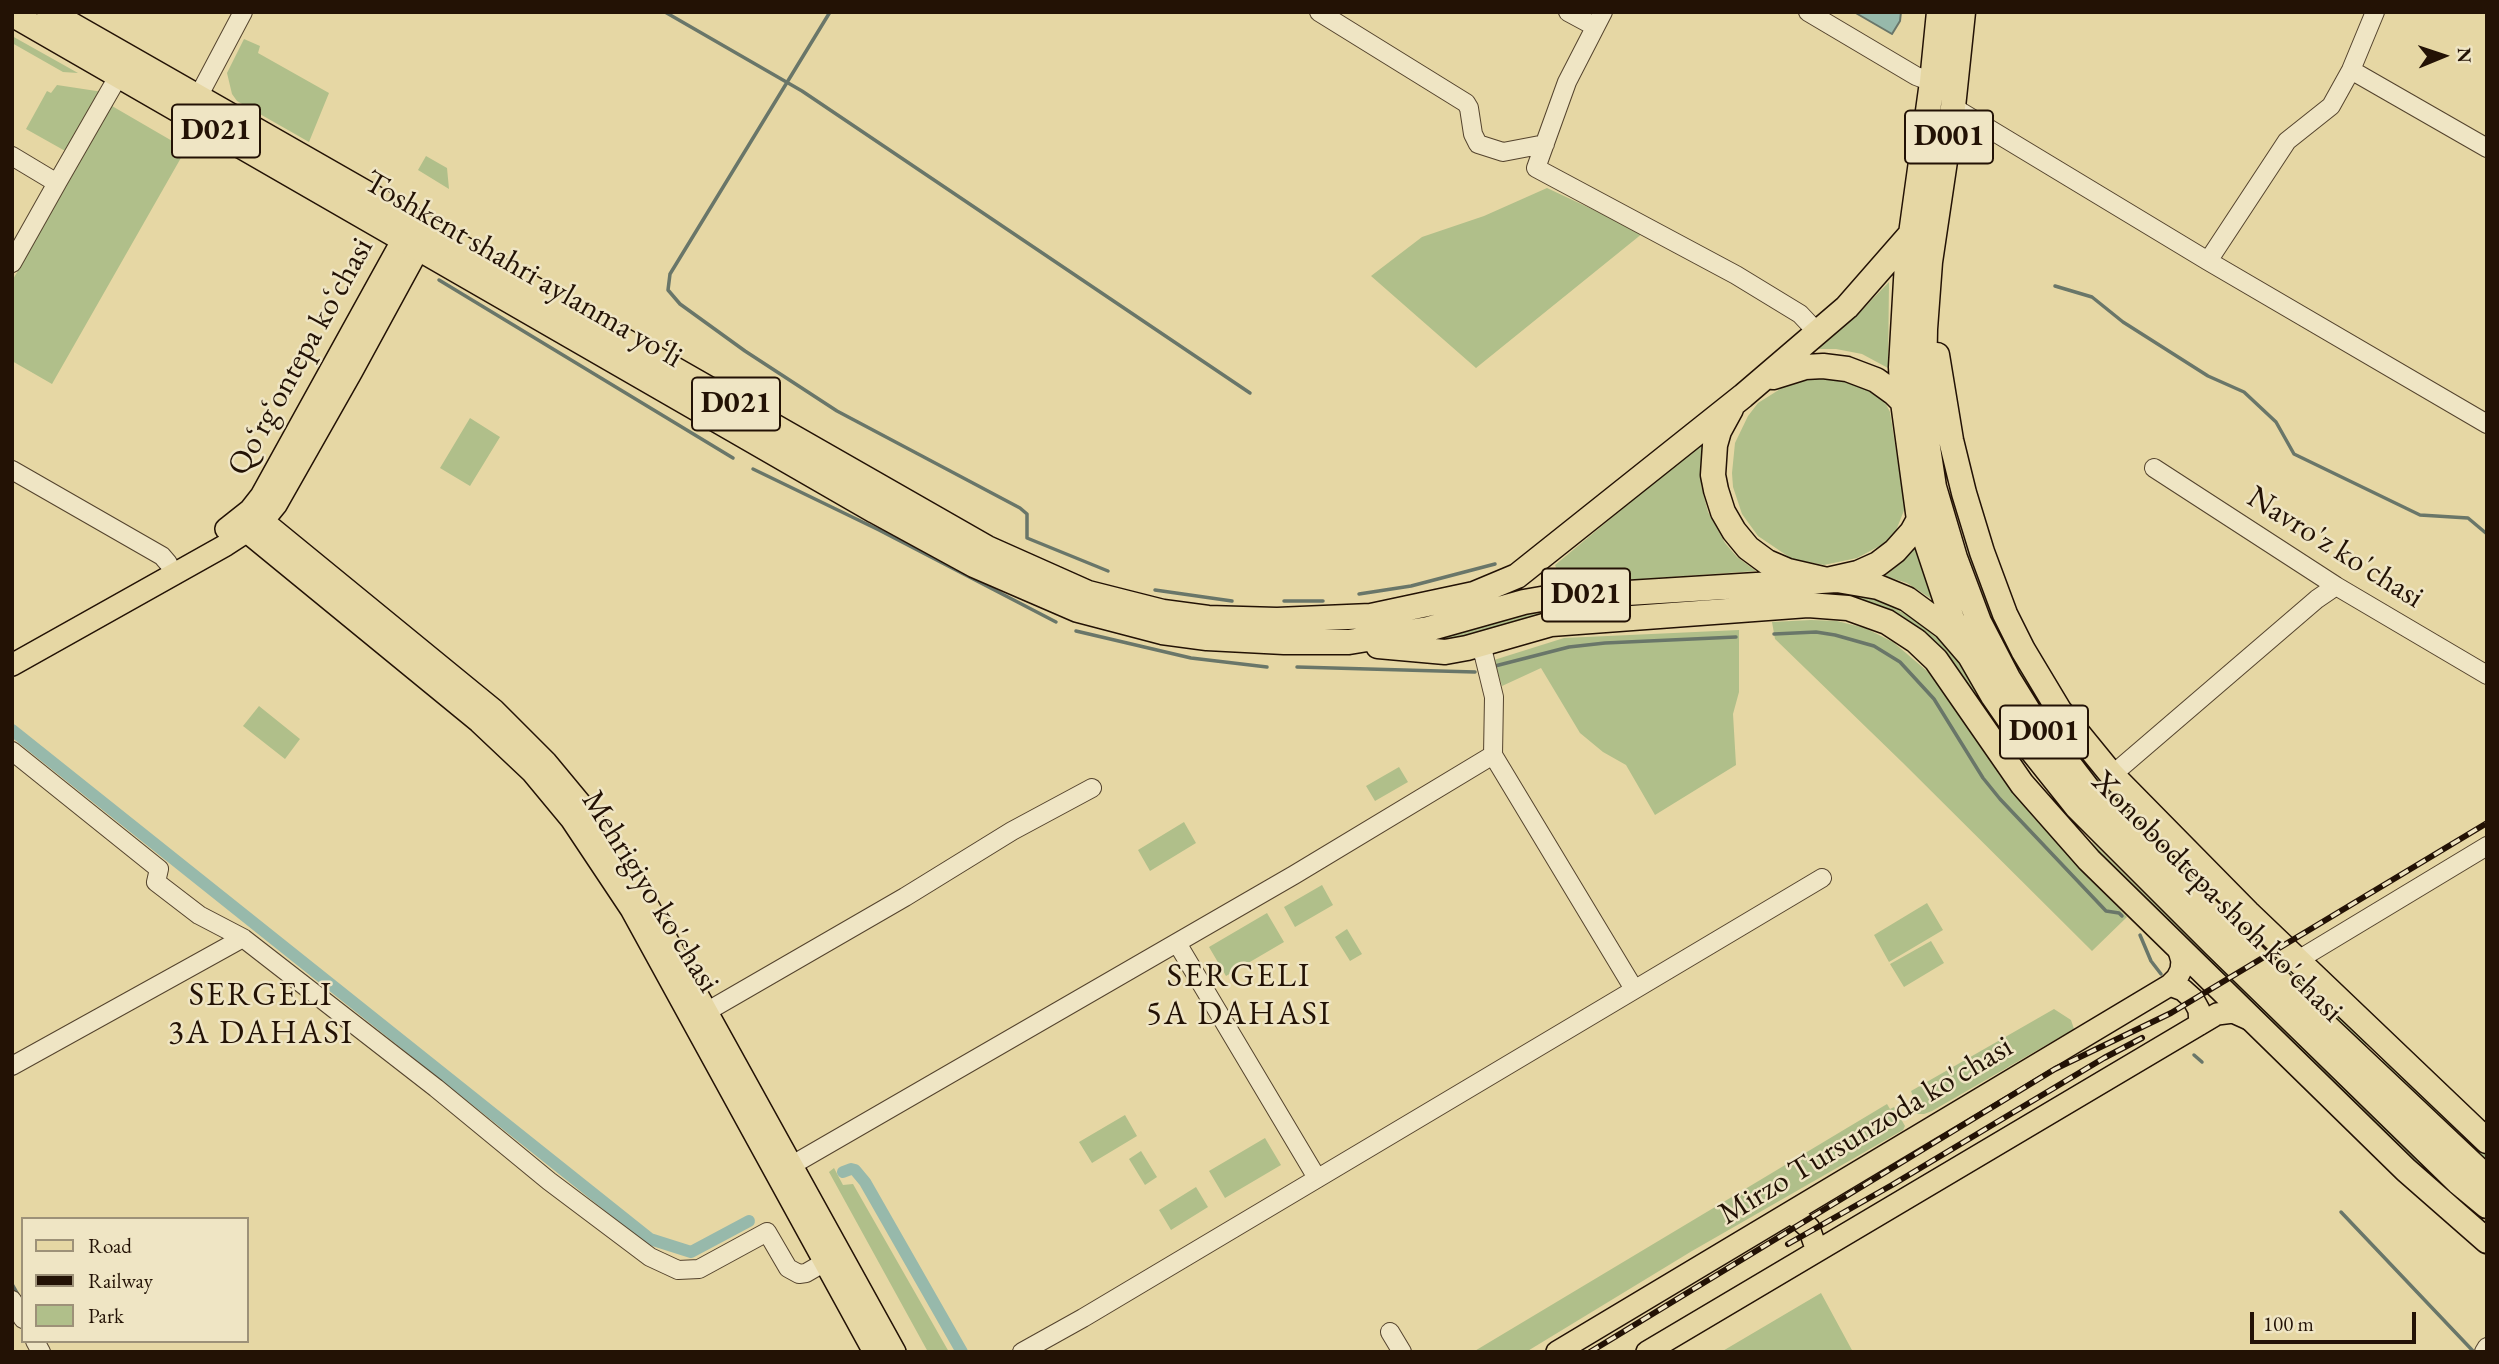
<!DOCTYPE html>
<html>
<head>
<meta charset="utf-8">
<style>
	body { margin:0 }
	#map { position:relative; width:2499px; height:1364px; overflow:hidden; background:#e6d7a4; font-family:"EB Garamond",serif }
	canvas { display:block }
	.frame { position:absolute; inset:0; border:14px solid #231205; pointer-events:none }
	.legend { position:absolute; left:21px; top:1217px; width:228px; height:126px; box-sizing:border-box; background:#efe5c4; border:2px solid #9d9178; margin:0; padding:9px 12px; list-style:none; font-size:21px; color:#231205 }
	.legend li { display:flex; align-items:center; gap:14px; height:35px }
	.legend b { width:35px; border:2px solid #9d9178 }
	.north { position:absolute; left:2408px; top:21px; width:70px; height:70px; -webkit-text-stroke:5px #efe5c4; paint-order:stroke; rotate:88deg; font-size:19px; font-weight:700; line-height:28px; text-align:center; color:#231205 }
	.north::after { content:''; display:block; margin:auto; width:24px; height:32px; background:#231205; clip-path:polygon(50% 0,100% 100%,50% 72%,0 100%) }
	.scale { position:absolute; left:2250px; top:1312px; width:166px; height:32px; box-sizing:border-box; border:4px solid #231205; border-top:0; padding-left:9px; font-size:21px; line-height:24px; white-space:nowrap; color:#231205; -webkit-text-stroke:5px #efe5c4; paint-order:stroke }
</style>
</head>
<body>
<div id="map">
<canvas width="2499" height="1364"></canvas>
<div class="frame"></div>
<ul class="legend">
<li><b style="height:9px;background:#e6d7a4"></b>Road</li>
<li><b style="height:9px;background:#231205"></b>Railway</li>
<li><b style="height:19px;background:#b0bf8a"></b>Park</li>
</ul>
<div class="north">N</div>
<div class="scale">100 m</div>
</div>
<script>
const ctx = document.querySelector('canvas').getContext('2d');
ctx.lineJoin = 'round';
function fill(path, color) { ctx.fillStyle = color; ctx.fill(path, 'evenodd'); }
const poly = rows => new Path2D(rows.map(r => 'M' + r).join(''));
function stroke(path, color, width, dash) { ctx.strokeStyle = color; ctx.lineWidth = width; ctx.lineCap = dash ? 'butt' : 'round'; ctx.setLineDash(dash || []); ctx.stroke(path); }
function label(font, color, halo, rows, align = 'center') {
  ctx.font = font + ' "EB Garamond",serif'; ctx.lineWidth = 5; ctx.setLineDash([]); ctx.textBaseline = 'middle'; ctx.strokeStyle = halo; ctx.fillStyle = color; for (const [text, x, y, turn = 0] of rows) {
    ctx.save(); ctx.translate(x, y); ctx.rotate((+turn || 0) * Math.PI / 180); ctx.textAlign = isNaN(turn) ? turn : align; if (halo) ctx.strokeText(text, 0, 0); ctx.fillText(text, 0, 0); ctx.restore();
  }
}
fill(poly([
	[12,36,78,73,63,72,12,43],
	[244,39,260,46,258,53,329,93,309,142,237,101,232,94,227,73],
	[57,85,103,92,67,152,26,129,47,91,51,93],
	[112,106,186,149,52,384,12,361,12,281],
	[426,156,447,168,449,189,418,170],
	[1547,188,1643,233,1476,368,1371,276,1422,237,1484,216],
	[1889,282,1888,368,1862,354,1836,349,1818,349,1858,314],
	[1815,377,1830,378,1862,385,1884,400,1890,412,1905,508,1895,533,1885,543,1857,558,1824,565,1792,559,1758,536,1742,514,1733,487,1732,473,1735,443,1748,416,1758,403,1785,386],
	[470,418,500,437,470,486,440,468],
	[1705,440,1701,485,1708,512,1725,543,1737,557,1756,571,1557,585,1559,575,1555,565],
	[1952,495,2026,670,2367,1035,2366,1047,2114,799,2092,776,2054,727,2020,674,1992,618,1969,557],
	[1915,546,1933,600,1907,583,1885,576,1903,561],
	[1826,590,1864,596,1889,605,1912,618,1942,642,1959,662,2006,740,2043,790,1874,608,1463,643,1414,644,1540,611],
	[1811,620,1837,621,1865,628,1893,642,1927,671,1955,707,2000,776,2034,818,2127,917,2092,951,1902,762,1775,639,1772,622],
	[1739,630,1739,692,1733,714,1736,765,1655,815,1626,765,1603,752,1580,733,1541,668,1502,686,1494,660,1564,638],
	[259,706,300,739,285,759,243,726],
	[1399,767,1408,782,1375,801,1366,786],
	[1184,822,1196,843,1150,871,1138,850],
	[2092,842,2400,1144,2487,1223,2487,1233,2094,856],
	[1322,885,1333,905,1295,927,1284,907],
	[1927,903,1943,930,1889,962,1874,935],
	[1267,913,1284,942,1226,976,1209,947],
	[1347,929,1362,954,1350,961,1335,937],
	[1931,941,1944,963,1904,987,1890,964],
	[2054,1009,2071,1020,2074,1029,1932,1111,1924,1114,1917,1114,1909,1099,1913,1096,1911,1091],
	[2382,1057,2487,1152,2487,1162,2383,1063],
	[1887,1104,1890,1109,1894,1107,1905,1126,1903,1130,1692,1251,1526,1352,1473,1352],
	[1125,1115,1137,1136,1092,1163,1079,1142],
	[1265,1138,1281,1165,1225,1198,1209,1171],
	[1141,1151,1157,1177,1145,1185,1129,1159],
	[834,1168,843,1185,853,1184,949,1352,928,1352,829,1172],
	[1196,1187,1208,1207,1171,1230,1159,1210],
	[1821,1293,1853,1352,1721,1352]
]), '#b0bf8a');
const water = poly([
	[1854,12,1901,12,1900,21,1892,34,1854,12]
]);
fill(water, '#97b9ab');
stroke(water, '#697669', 2);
stroke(poly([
	[665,12,802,91,1250,393],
	[830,12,670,274,668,290,680,304,745,351,837,411,1020,508,1027,514,1027,538,1108,571],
	[439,280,733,458],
	[2055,286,2092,297,2123,322,2208,376,2244,392,2276,422,2294,454,2420,515,2468,518,2487,534],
	[753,469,879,530,1056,622],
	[1155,590,1232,601],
	[1359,594,1411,586,1495,564],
	[1284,601,1323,601],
	[1076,631,1191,658,1267,667],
	[1774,634,1816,632,1835,635,1874,646,1900,662,1934,699,1983,778,2000,799,2106,911,2119,913,2122,916],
	[1495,666,1569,647,1605,643,1736,637],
	[1297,667,1475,672],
	[2140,935,2151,961,2161,974],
	[2194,1055,2202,1062],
	[2341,1212,2473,1351],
	[12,1284,20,1298]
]), '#697669', 3.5);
stroke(poly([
	[12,730,650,1239,691,1252,749,1221],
	[843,1172,851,1169,855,1170,865,1182,962,1352]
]), '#97b9ab', 12);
const minor = poly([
	[1319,12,1466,103,1469,108,1473,134,1478,144,1503,152,1545,144],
	[1568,12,1594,26],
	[1603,12,1567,82,1536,168,1736,275,1800,314,1817,332],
	[1808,12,1916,76,1932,82],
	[2351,70,2487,148],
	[198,97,243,12],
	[1953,107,2208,261,2487,424],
	[12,156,57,183,12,263],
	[57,183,119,75],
	[2208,261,2287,141,2331,106,2351,70,2375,12],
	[2154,468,2336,586,2487,675],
	[12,470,162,556,168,563],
	[1478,645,1484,656,1494,697,1493,755,1634,989],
	[12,751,159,869,156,882,199,915,243,938,436,1088,549,1181,650,1257,678,1270,699,1269,767,1232,788,1268,799,1274,806,1273,825,1262],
	[2112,775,2317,599,2336,586],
	[1177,943,1317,1178],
	[2298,960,2487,846],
	[706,1012,905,897,1012,831,1092,788],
	[12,1066,243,938],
	[780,1172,1294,875,1493,755],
	[12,1300,23,1319],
	[1390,1332,1402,1352],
	[35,1341,41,1352],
	[1022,1352,1083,1318,1822,878],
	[2484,1352,2487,1347]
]);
const major = poly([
	[263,521,494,710,546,762,585,809,650,909,895,1352],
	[236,523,479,722,532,772,571,819,631,909,874,1352],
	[226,529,250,510,261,496,403,239,414,230],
	[12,665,226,545,263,521,276,505,352,371,419,248,421,234],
	[2170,985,2183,990,2193,999,2199,1010,2200,1024],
	[1791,1212,1809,1228,1817,1251],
	[1557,1352,2170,985,2177,978,2181,970,2182,961,2178,947],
	[1647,1352,2217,1014,2233,1012,2253,1021]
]);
const highway = poly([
	[49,12,987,548,1088,593,1163,612,1208,618,1277,620,1371,616,1474,594,1517,576,1743,396,1847,307,1910,235],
	[1939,12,1932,82,1907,263,1901,367,1903,402,1919,520,1952,619,1970,656,1993,696,2022,738,2077,807,2214,944,2458,1182,2487,1206],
	[1963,12,1953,107,1930,262,1925,329,1924,381,1926,434,1934,487,1955,558,1979,622,2008,678,2029,712,2091,793,2290,992,2487,1178],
	[12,14,875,511,974,565,1078,610,1162,632,1207,638,1284,642,1349,642,1428,629,1524,602,1547,598,1837,580,1878,587,1907,599,1945,627,1970,656],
	[1937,355,1951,440,1964,493,1982,552,2005,614,2023,650,2059,710,2112,775,2248,913,2487,1141],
	[1773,377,1805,367,1823,366,1847,369,1876,380,1894,393,1908,407],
	[1731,409,1719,431,1715,445,1713,475,1716,490,1723,512,1734,531,1748,548,1767,562,1788,571,1827,580,1858,573,1878,564,1895,551,1912,532,1923,512],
	[1378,646,1445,652,1467,648,1551,624,1808,605,1848,608,1887,622,1916,641,1936,660,2022,784,2089,860,2406,1170,2487,1241]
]);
stroke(minor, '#54432d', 20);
stroke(major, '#231205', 24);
stroke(highway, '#231205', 27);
stroke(minor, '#efe5c4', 18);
stroke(major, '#e6d7a4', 21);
stroke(highway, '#e6d7a4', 24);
const rail = poly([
	[1788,1244,1892,1185,2104,1058,2142,1038],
	[1590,1352,2055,1069,2171,1013,2487,823]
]);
stroke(rail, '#231205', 6);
stroke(rail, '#efe5c4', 3.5, [10]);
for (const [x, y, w] of [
	[216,131,88],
	[1949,137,88],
	[736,404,88],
	[1586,595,88],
	[2044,732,88]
]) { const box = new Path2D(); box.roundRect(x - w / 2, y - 26.5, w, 53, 5); ctx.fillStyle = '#efe5c4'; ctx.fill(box); stroke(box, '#231205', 2); }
label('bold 30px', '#231205', null, [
	["D021",216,131],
	["D001",1949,137],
	["D021",736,404],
	["D021",1586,595],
	["D001",2044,732]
]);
label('32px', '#231205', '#efe5c4', [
	["Toshkent shahri aylanma yoʻli",523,270,30],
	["Qoʻrgʻontepa koʻchasi",301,357,-61],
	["Navro'z ko'chasi",2335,548,32],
	["Mehrigiyo ko'chasi",650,892,58],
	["Xonobodtepa shoh ko'chasi",2217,897,45],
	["Mirzo Tursunzoda ko'chasi",1866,1131,-31]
]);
ctx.letterSpacing = '2px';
label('33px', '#231205', '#efe5c4', [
	["SERGELI",1239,977],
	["5A DAHASI",1239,1015],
	["SERGELI",261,996],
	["3A DAHASI",261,1034]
]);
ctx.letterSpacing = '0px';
</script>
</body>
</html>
